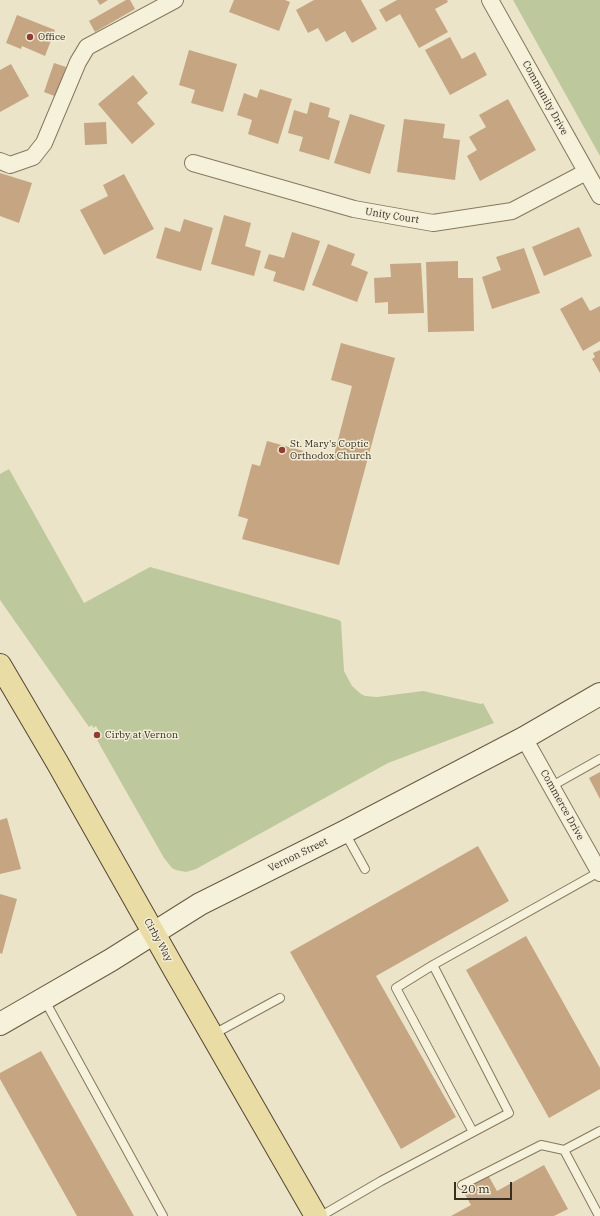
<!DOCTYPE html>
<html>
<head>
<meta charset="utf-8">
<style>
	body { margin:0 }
	#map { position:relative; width:600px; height:1216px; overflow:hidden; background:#ebe4c9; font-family:"IBM Plex Serif",serif }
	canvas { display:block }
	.scale { position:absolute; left:454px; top:1182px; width:58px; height:18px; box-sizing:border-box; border:2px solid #372e21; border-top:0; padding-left:5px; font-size:12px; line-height:14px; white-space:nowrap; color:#372e21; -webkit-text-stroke:3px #f3eed8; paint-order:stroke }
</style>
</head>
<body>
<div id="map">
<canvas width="600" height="1216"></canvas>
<div class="scale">20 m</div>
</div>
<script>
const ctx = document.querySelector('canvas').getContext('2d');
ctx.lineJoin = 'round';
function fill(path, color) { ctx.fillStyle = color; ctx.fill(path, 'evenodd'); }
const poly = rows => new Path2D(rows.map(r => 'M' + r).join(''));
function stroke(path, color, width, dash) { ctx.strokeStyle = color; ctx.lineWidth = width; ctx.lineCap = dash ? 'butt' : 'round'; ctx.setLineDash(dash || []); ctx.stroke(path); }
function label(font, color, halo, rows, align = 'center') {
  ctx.font = font + ' "IBM Plex Serif",serif'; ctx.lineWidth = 3; ctx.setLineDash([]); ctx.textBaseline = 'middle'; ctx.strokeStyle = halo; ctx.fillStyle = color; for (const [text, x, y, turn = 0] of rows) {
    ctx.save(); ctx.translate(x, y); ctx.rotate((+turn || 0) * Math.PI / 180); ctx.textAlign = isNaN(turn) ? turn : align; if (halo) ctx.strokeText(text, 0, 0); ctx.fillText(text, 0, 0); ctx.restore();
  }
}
fill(poly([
	[513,0,600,0,600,156],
	[9,469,84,603,150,567,339,620,341,622,344,671,352,686,361,694,365,696,377,697,423,691,481,704,483,703,494,723,388,763,196,869,186,872,176,870,172,868,164,858,97,740,102,737,96,726,93,728,92,725,89,727,0,600,0,474]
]), '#bec89d');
fill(poly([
	[97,0,108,0,100,5],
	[126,0,130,0,135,9,95,32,89,21],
	[234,0,285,0,290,2,279,31,229,12],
	[314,0,361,0,377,29,352,43,345,31,326,42,318,28,308,33,296,10],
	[397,0,447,0,448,2,435,9,448,32,419,48,400,14,386,22,379,10],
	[17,15,55,30,45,56,22,46,21,49,6,43],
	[450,37,462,59,475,52,487,75,450,95,425,50],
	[189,50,237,64,223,112,191,103,195,90,179,85],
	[54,63,66,67,57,97,44,92],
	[11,64,29,96,0,112,0,70],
	[133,75,148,93,137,103,155,124,132,144,98,104],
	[260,89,292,99,278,144,248,134,252,120,237,115,244,93,257,98],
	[508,99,536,150,480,181,467,156,477,150,469,137,486,127,479,115],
	[310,102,330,108,328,117,340,121,329,160,299,151,303,137,288,133,294,110,307,114],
	[350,114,385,125,370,174,334,163],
	[404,119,445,124,443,138,460,140,455,180,397,172],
	[106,122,107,144,85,145,84,123],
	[0,173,32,183,19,223,0,216],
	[124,174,154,229,104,255,80,210,108,196,103,185],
	[224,215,251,223,245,246,261,251,254,276,211,264],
	[184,219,213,228,201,271,156,258,165,227,180,232],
	[579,227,592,256,544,276,532,247],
	[292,232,320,241,304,291,273,281,276,272,264,268,269,254,284,258],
	[328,244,355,254,351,265,368,272,357,302,312,285],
	[524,248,540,293,492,309,482,277,501,270,496,257],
	[458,261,458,278,473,278,474,331,428,332,426,262],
	[421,263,424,313,388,314,388,302,375,303,374,278,391,277,390,264],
	[582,297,590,311,600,306,600,341,583,351,560,309],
	[341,343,395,358,339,565,242,539,248,519,238,516,252,464,260,466,267,441,333,459,352,386,331,380],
	[600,350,600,373,592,359,595,357,593,353],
	[600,772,600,799,589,778],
	[7,818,21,869,0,874,0,820],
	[478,846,509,901,376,976,456,1117,401,1149,290,952],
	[0,894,17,899,2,954,0,953],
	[526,936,600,1068,600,1089,549,1118,466,970],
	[41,1051,134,1216,77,1216,0,1079,0,1073],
	[544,1165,568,1209,554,1216,451,1216,471,1205,462,1189,488,1175,497,1191]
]), '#c5a582');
const lane = poly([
	[552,786,600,759],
	[345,833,365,869],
	[433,965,396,988,473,1132],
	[44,999,163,1216],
	[212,1035,280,998],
	[462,1185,541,1145,564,1150],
	[321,1216,381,1181,509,1113,433,965,599,872],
	[599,1216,564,1150,600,1131]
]);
const street = poly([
	[490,0,600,196],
	[0,161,10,165,33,157,44,143,78,62,87,47,175,0],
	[193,163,354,209,433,223,512,211,586,172],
	[524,738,600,873]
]);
const secondary = poly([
	[0,1024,111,960,200,904,344,832,524,738,600,694]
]);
const primary = poly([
	[0,665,57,762,174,969,316,1216]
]);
stroke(lane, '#85785f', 10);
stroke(street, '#85785f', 18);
stroke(secondary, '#675942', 24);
stroke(primary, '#544633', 24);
stroke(lane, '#f6f1db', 8);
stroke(street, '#f6f1db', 16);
stroke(secondary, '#f6f1db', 22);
stroke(primary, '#eadca5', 22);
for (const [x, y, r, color] of [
	[30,37,4,"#8f3e34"],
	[282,450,4,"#8f3e34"],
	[97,735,4,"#8f3e34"]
]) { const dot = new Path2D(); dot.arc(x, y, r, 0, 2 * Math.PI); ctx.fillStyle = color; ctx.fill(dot); stroke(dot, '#f3eed8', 1.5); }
label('10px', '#372e21', '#f3eed8', [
	["Office",38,37],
	["St. Mary's Coptic",290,444],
	["Orthodox Church",290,456],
	["Cirby at Vernon",105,735]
], 'left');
label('10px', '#372e21', '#f3eed8', [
	["Community Drive",545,98,61],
	["Unity Court",392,216,9],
	["Commerce Drive",562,805,61],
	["Vernon Street",298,855,-26],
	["Cirby Way",158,940,61]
]);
</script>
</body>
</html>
